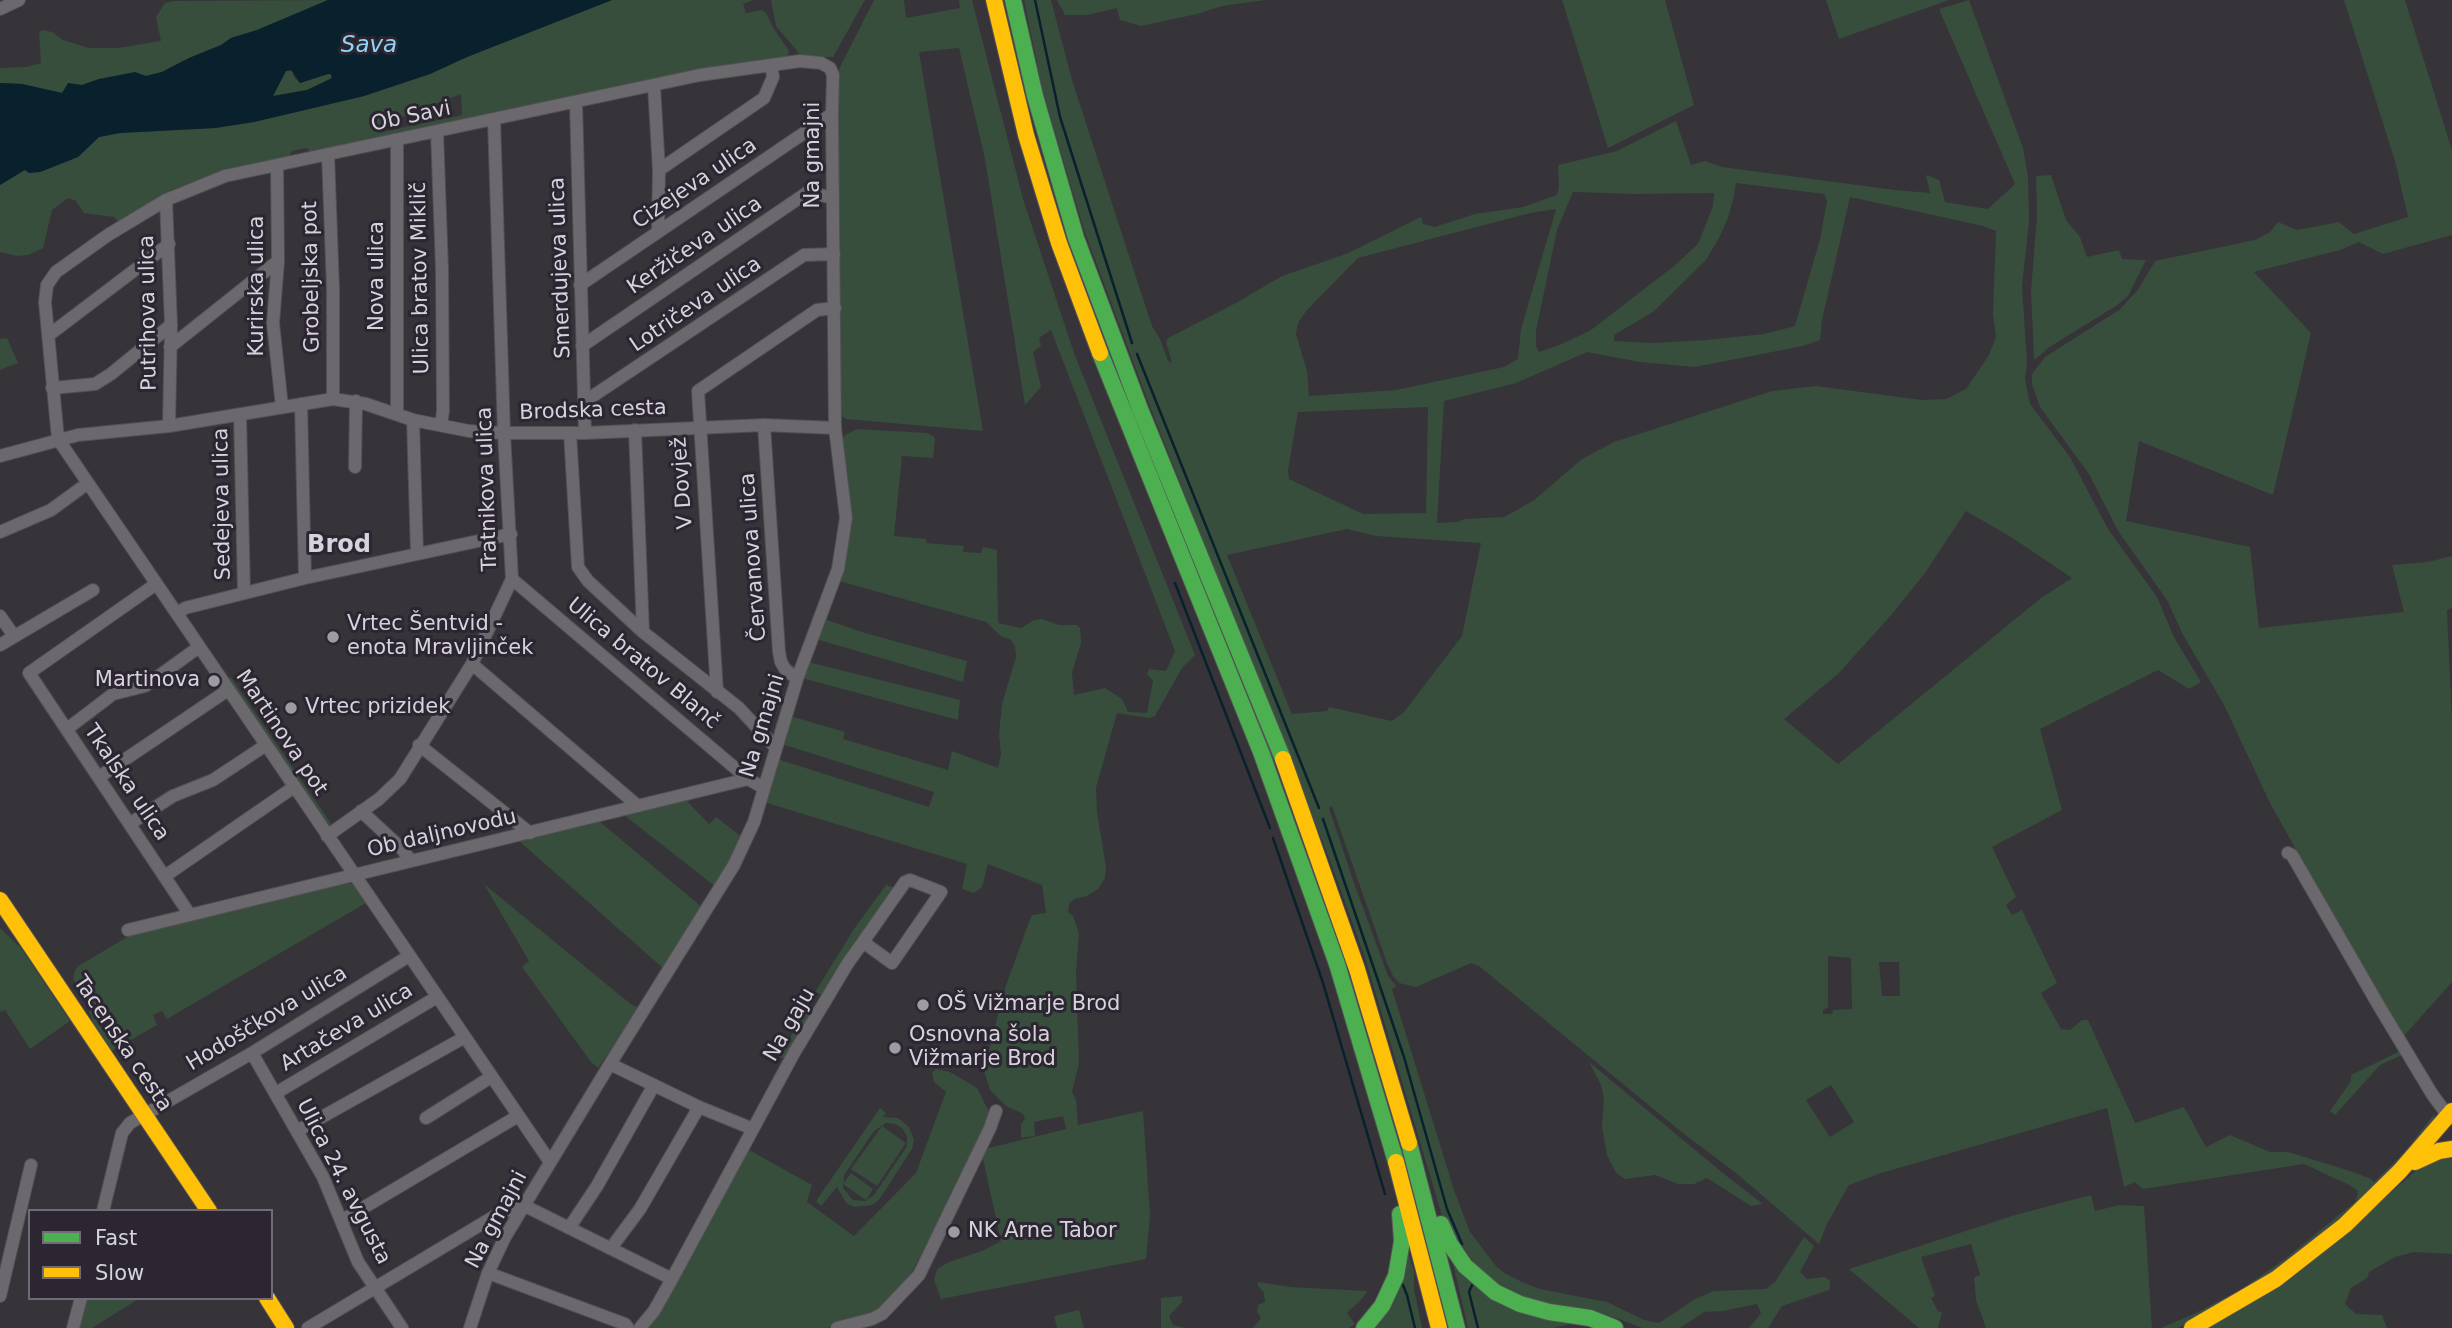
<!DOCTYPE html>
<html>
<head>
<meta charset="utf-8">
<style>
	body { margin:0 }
	#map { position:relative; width:2452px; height:1328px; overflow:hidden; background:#363339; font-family:"DejaVu Sans",sans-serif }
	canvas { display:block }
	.legend { position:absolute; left:28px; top:1209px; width:245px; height:91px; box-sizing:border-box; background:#2c2632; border:2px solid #706b76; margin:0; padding:9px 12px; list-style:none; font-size:21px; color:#d7d3db }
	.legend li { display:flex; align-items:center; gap:14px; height:35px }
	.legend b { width:35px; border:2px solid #706b76 }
</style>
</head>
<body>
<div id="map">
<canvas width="2452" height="1328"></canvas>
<ul class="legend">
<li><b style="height:9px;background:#4caf50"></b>Fast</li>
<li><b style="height:9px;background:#ffc107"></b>Slow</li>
</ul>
</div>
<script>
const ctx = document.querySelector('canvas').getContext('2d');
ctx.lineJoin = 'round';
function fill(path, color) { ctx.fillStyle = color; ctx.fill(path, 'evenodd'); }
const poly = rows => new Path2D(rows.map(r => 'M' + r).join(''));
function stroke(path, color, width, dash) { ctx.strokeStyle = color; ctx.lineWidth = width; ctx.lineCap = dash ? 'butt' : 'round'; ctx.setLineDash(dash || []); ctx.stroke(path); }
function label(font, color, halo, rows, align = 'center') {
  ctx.font = font + ' "DejaVu Sans",sans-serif'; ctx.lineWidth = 6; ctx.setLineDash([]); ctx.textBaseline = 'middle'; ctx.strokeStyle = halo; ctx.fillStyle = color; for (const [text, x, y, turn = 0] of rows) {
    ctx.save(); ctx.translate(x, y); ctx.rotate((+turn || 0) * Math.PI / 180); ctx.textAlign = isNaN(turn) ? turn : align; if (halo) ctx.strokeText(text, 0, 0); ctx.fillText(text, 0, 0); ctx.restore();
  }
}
fill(poly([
	[328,0,257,30,231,38,221,45,189,58,162,72,146,76,99,79,82,85,67,87,62,93,22,84,0,83,0,68,26,67,41,63,39,32,42,30,52,32,63,40,89,48,118,48,161,41,156,17,165,3,174,1],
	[612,0,753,0,743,4,746,13,762,10,767,14,772,26,789,51,787,58,311,152,307,148,292,151,289,156,226,170,173,189,119,222,114,217,84,213,76,201,68,198,52,210,43,248,28,255,17,256,0,252,0,185,25,169,40,172,78,157,99,137,120,133,215,128,254,122,364,96,430,74,467,57],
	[461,94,462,115,382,132,381,125],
	[771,0,865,0,833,57,803,58,776,26],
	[874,0,904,0,906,18,960,8,959,0,972,0,1023,199,1074,353,1195,655,1182,668,1155,716,1150,718,1117,713,1096,788,1097,812,1106,867,1105,878,1098,889,1087,896,1074,899,1069,904,1068,912,1073,916,1079,933,1076,971,1079,1063,1072,1092,1076,1100,1078,1125,1143,1111,1150,1216,1146,1259,941,1299,934,1280,937,1269,949,1262,982,1251,1001,1241,981,1150,1074,1127,1066,1129,1063,1116,1034,1122,1035,1136,1021,1138,1021,1124,1025,1119,1023,1114,1006,1106,990,1090,984,1071,1004,991,1026,930,1032,915,1046,913,1042,885,988,864,982,887,974,893,962,889,967,864,764,802,777,759,929,807,934,792,782,744,790,716,845,732,843,739,948,770,952,751,998,768,1001,755,999,734,1002,704,1016,657,1015,646,1011,640,1001,636,986,622,839,581,852,526,841,440,845,435,857,429,927,433,933,436,935,439,933,458,902,456,894,536,926,539,926,543,964,546,963,552,981,553,983,547,997,550,998,623,1021,628,1034,620,1042,619,1059,625,1077,625,1080,628,1081,643,1072,673,1074,695,1105,688,1122,699,1128,712,1147,713,1153,681,1147,674,1149,669,1166,671,1175,651,1051,330,1039,338,1041,346,1033,352,1041,387,1025,405,985,159,959,48,919,52,983,431,846,419,839,414,836,89,838,71],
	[1024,0,1051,0,1072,80,1132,265,1152,326,1160,339,1168,361,1172,363,1166,342,1168,338,1236,303,1282,276,1346,254,1421,217,1423,224,1435,227,1475,214,1523,207,1557,195,1559,185,1558,165,1617,151,1676,121,1691,165,1705,161,1722,167,1895,190,1930,193,1926,175,1939,180,1945,202,1988,209,2015,184,1939,9,1969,0,2023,148,2028,177,2029,222,2022,286,2027,363,2025,379,2030,404,2070,457,2108,529,2157,597,2174,637,2201,682,2189,689,2158,670,2040,729,2062,810,1992,847,2016,897,2006,905,2012,915,2022,910,2057,983,2041,993,2061,1029,2070,1030,2082,1020,2088,1020,2135,1123,2184,1107,2206,1147,2230,1135,2270,1152,2288,1152,2344,1169,2369,1178,2374,1182,2404,1153,2435,1113,2433,1122,2416,1145,2345,1217,2262,1280,2178,1328,2161,1328,2196,1313,2240,1290,2285,1259,2356,1201,2358,1191,2349,1185,2304,1164,2143,1189,2135,1182,2124,1187,2107,1108,1878,1174,1849,1185,1827,1224,1819,1244,1736,1173,1684,1134,1479,966,1471,963,1416,987,1399,983,1393,976,1387,963,1332,806,1329,808,1354,883,1388,976,1396,986,1392,989,1454,1190,1470,1232,1496,1266,1504,1273,1524,1283,1540,1289,1607,1302,1644,1320,1659,1323,1695,1299,1714,1291,1766,1289,1775,1282,1804,1237,1814,1246,1800,1272,1807,1279,1825,1277,1830,1281,1830,1286,1829,1290,1782,1306,1768,1328,1749,1328,1761,1313,1757,1304,1723,1311,1704,1312,1680,1328,1642,1328,1616,1318,1539,1304,1483,1276,1442,1216,1366,961,1331,863,1149,404,1084,230,1043,92],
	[1736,183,1824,194,1827,201,1820,239,1795,326,1764,334,1706,340,1652,343,1614,341,1614,335,1653,312,1706,260,1719,238,1728,218,1734,196],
	[1573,192,1634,194,1714,193,1713,206,1698,244,1674,266,1591,330,1562,344,1539,352,1536,346,1536,331,1557,230],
	[1850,197,1983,226,1996,231,1993,314,1996,337,1989,355,1966,389,1946,399,1922,400,1816,386,1772,391,1614,442,1582,459,1533,501,1504,517,1465,519,1457,522,1437,523,1444,401,1516,383,1587,352,1640,362,1695,367,1803,346,1820,340,1822,320],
	[1556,209,1521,329,1518,359,1504,367,1396,390,1309,396,1307,371,1296,334,1298,323,1307,310,1358,258,1530,213],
	[1428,407,1426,513,1363,514,1289,479,1288,470,1298,412],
	[1966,511,2011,537,2072,578,2041,598,1838,764,1784,719,1839,673,1892,614,1925,573],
	[1347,529,1376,536,1481,543,1462,636,1404,712,1392,721,1329,707,1327,711,1292,714,1227,555],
	[1828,956,1851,958,1852,1009,1833,1010,1832,1014,1823,1014,1823,1010,1828,1007],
	[1879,962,1899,962,1900,996,1882,996],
	[1831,1085,1854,1122,1830,1137,1806,1100],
	[1057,0,1265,0,1222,6,1197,14,1141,26,1120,20,1117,8,1087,15,1065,15],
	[1562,0,1665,0,1694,105,1608,148],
	[1826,0,1949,0,1839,39],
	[2344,0,2405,0,2452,150,2452,235,2383,254,2359,242,2340,250,2254,272,2311,333,2273,495,2139,441,2126,521,2250,547,2259,628,2404,612,2392,565,2428,562,2452,556,2452,608,2447,610,2452,723,2452,982,2402,1038,2271,805,2224,705,2182,633,2167,600,2118,531,2089,474,2040,407,2032,384,2032,374,2045,357,2119,310,2137,291,2155,261,2255,240,2270,232,2278,222,2297,230,2339,222,2354,234,2408,217,2395,161],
	[286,70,293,72,294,77,300,83,328,74,332,76,329,81,307,90,273,96],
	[2051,175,2066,220,2080,237,2087,257,2119,250,2122,259,2146,260,2128,296,2116,306,2051,346,2034,360,2031,291,2037,216,2036,176],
	[7,338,18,363,0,370,0,339],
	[824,619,865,633,967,661,963,682,816,639],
	[808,662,960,700,958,720,802,678],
	[230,676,330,822,331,825,327,825,229,682],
	[685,799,709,824,716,817,742,837,716,887,624,815],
	[599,821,703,908,664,969,518,840,564,829,586,826],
	[349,883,353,884,366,903,167,1019,162,1011,153,1015,157,1025,112,1051,93,1023,84,996,73,979,75,970,80,965,132,934,335,884],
	[484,884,632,1005,639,1008,598,1068,591,1062,522,967,529,961],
	[886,885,896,888,822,995,815,992,854,929],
	[0,928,20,947,70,1021,30,1049,5,1010,0,1012],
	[807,1005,814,1010,785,1058,780,1058],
	[2400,1051,2402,1055,2380,1065,2335,1115,2330,1111,2351,1081,2351,1075],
	[1589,1062,1729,1178,1763,1204,1751,1206,1707,1178,1694,1184,1678,1184,1655,1175,1625,1179,1616,1173,1607,1155,1602,1127,1604,1099,1601,1085],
	[936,1069,950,1072,977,1088,990,1114,977,1147,912,1272,880,1311,827,1328,649,1328,673,1289,749,1150,812,1185,807,1202,854,1236,916,1173,946,1092,934,1082,932,1073],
	[880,1108,886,1113,883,1117,898,1118,909,1127,914,1140,912,1149,879,1200,872,1205,855,1207,847,1204,837,1187,821,1206,816,1201],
	[886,1123,895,1124,902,1128,907,1136,907,1146,874,1195,865,1201,853,1200,843,1188,844,1175,874,1131],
	[882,1126,906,1143,877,1186,851,1169],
	[2452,1156,2452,1254,2414,1252,2395,1257,2369,1272,2367,1278,2351,1288,2345,1304,2356,1314,2382,1315,2387,1328,2207,1328,2338,1240,2421,1166],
	[851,1173,873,1189,866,1200,843,1184],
	[2091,1195,2095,1211,2119,1205,2144,1206,2152,1328,1986,1328,1976,1300,1974,1278,1980,1275,1971,1244,1921,1257,1935,1296,1931,1298,1938,1311,1942,1312,1938,1328,1919,1328,1849,1269,2015,1215],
	[1407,1249,1414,1271,1414,1289,1422,1328,1370,1328],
	[1453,1264,1570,1324,1554,1328,1468,1328],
	[1258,1282,1291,1287,1367,1291,1363,1298,1347,1313,1355,1324,1349,1328,1253,1328,1261,1318,1257,1312,1258,1305,1265,1302,1264,1292,1258,1286],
	[1182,1296,1182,1302,1169,1316,1173,1325,1185,1328,1161,1328,1161,1298],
	[86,1298,140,1298,92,1328,79,1328],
	[1079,1310,1084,1328,1057,1328,1054,1316]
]), '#374e3c');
fill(poly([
	[328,0,612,0,467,57,430,74,364,96,254,122,215,128,120,133,99,137,78,157,40,172,29,173,25,170,0,185,0,83,22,84,62,93,68,83,82,85,99,79,135,72,146,76,162,72,189,58,221,45,231,38,257,30],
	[291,70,300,83,328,74,331,74,332,78,307,90,273,96,286,71]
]), '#08212d');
stroke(poly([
	[1035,0,1060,117,1132,343],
	[1137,354,1319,808],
	[1175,583,1270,828],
	[1323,819,1404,1057,1447,1209,1462,1244],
	[1273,838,1323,983,1385,1194],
	[1403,1285,1407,1295,1415,1328],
	[1472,1285,1469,1292,1478,1328]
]), '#08212d', 2.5);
const street = poly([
	[0,9,19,0],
	[654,86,659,170,658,232],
	[576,103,585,433],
	[437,131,442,270,443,411,441,425],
	[397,140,397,412],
	[328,154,333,289,333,399],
	[277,165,278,261,273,323,282,407],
	[659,170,764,98,773,77,771,65],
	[166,200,171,325,169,426],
	[580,285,832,114],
	[49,335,169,244],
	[582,346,808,192,833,198],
	[170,347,278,261],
	[52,388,95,384,111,374,171,325],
	[584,402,804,255,834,254],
	[301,404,305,578],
	[240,415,244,593],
	[413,420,417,553],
	[764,425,779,652,781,662,785,669,797,679],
	[635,430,643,632],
	[570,433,578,567,588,581,643,632,739,708,776,748],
	[0,456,78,435,169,426,333,399,366,404,413,420,469,431,504,433,585,433,764,425,835,428],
	[355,467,356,401],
	[0,532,51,510,88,483],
	[512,579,748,779,764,788],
	[156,584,29,673,190,915],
	[177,614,185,608,305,578,511,534],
	[0,616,14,636],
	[0,645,93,590],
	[472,664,638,806],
	[717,692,698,391,817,310,835,308],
	[67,729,113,694,145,686,199,647],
	[419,745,530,833],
	[99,777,228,690],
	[361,811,402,849,411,861],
	[131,823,173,796,213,780,266,745],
	[327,836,379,799,400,779,472,664,512,579,504,433,494,119],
	[2288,853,2292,855,2379,1006,2432,1094,2448,1116],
	[165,876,294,787],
	[128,930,748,779],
	[252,1053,323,1177,358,1262,402,1328],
	[610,1064,699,1107,753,1129],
	[276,1093,437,997],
	[426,1118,491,1077],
	[297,1131,465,1037],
	[103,1211,122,1133,130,1123,252,1053,409,956],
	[341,1221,518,1116],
	[569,1228,597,1186,654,1085],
	[611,1248,640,1209,699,1107],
	[488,1273,625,1324,628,1328],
	[0,1296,31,1165],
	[73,1328,81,1298],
	[308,1328,500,1213,525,1206,672,1279],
	[470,1328,488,1273,505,1237,610,1064,734,865,754,822,797,679,838,569,846,518,835,428,832,114,833,75,830,68,821,63,800,61,700,75,225,176,166,200,108,235,56,272,47,285,45,302,58,439,550,1162],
	[640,1328,654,1311,672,1279,794,1053,848,963,863,942,905,882,910,880,941,892,892,963,863,942],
	[837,1328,872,1319,882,1314,919,1275,990,1128,996,1111]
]);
const fast = poly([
	[1013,0,1035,96,1076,238,1140,409,1283,759],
	[1100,353,1261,752,1337,964,1396,1162],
	[1409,1143,1457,1328],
	[1441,1224,1450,1244,1465,1266,1495,1292,1520,1304,1549,1312,1590,1318,1615,1328],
	[1364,1328,1382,1306,1396,1276,1402,1241,1400,1214]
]);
const slow = poly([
	[994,0,1026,135,1059,243,1100,353],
	[1283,759,1357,969,1409,1143],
	[0,900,209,1211],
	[1396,1162,1439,1328],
	[2415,1162,2439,1151,2452,1149],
	[267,1298,286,1328],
	[2192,1328,2276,1279,2345,1225,2400,1171,2452,1111]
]);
stroke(street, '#535055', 14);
stroke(fast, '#535055', 18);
stroke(slow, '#535055', 18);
stroke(street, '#6c696e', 12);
stroke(fast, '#4caf50', 16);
stroke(slow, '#ffc107', 16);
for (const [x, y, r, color] of [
	[333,637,7,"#9f9ba2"],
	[214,681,7,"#9f9ba2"],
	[291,708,7,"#9f9ba2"],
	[923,1005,7,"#9f9ba2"],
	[895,1048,7,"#9f9ba2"],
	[954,1232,7,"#9f9ba2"]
]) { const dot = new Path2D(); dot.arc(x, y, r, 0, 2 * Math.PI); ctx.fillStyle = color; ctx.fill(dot); stroke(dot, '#2c2632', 2.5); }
label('21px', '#d7d3db', '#2c2632', [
	["Ob Savi",411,117,-12],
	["Na gmajni",814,155,-90],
	["Cizejeva ulica",695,184,-34],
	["Keržičeva ulica",695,246,-34],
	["Smerdujeva ulica",561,268,-92],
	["Nova ulica",378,276,-90],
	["Grobeljska pot",312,277,-91],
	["Ulica bratov Miklič",421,278,-91],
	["Kurirska ulica",258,286,-90],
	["Lotričeva ulica",696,305,-34],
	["Putrihova ulica",149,313,-91],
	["Brodska cesta",593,411,-2],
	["V Dovjež",683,483,-94],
	["Tratnikova ulica",488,489,-92],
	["Sedejeva ulica",223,504,-91],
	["Červanova ulica",754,557,-94],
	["Ulica bratov Blanč",643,664,40],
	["Na gmajni",763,726,-73],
	["Martinova pot",281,733,56],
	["Tkalska ulica",126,783,56],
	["Ob daljnovodu",442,834,-13],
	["Hodoščkova ulica",267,1019,-31],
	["Na gaju",790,1025,-60],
	["Artačeva ulica",347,1028,-31],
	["Tacenska cesta",122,1044,56],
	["Ulica 24. avgusta",343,1182,63],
	["Na gmajni",497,1220,-62]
]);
label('21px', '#d7d3db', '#2c2632', [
	["Vrtec Šentvid -",347,625],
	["enota Mravljinček",347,649],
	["Martinova",200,681,"right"],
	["Vrtec prizidek",305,708],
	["OŠ Vižmarje Brod",937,1005],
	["Osnovna šola",909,1036],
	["Vižmarje Brod",909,1060],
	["NK Arne Tabor",968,1232]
], 'left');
label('italic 23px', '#90d3f5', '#2c2632', [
	["Sava",369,46]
]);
label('bold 24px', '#d7d3db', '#2c2632', [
	["Brod",339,546]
]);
</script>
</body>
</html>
